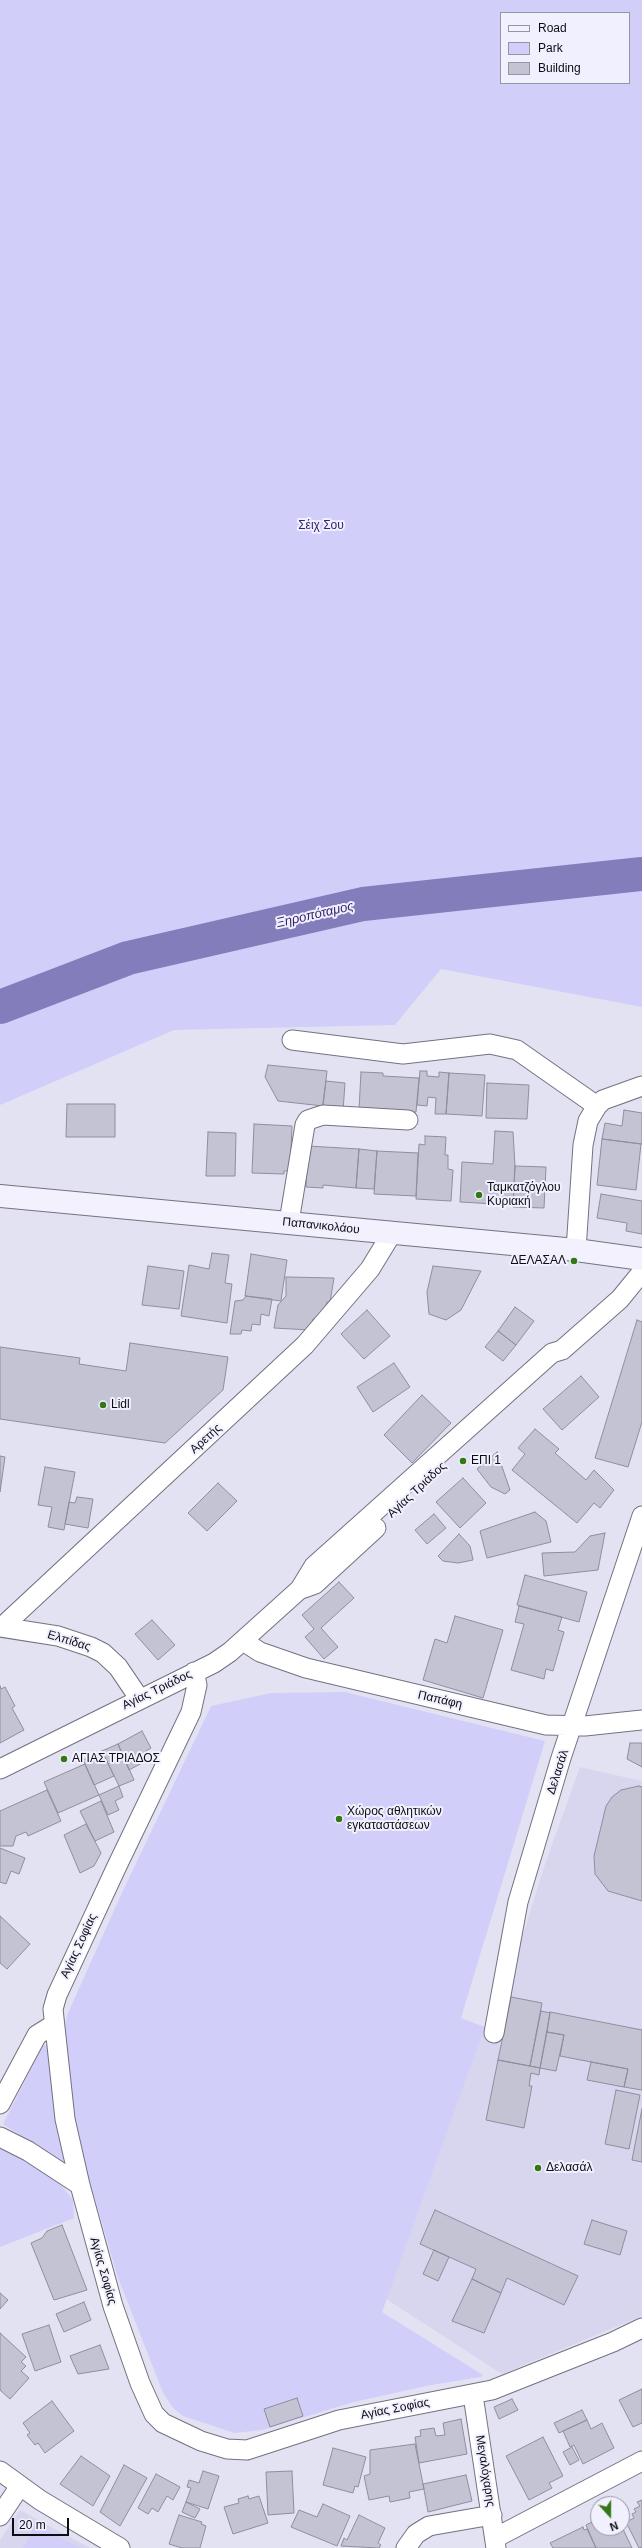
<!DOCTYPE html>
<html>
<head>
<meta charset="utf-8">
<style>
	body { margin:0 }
	#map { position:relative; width:642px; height:2548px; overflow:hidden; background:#e3e2f3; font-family:Helvetica,sans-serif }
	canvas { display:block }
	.legend { position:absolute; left:500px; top:12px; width:130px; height:72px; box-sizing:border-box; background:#f1f0fe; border:1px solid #9695a0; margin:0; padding:5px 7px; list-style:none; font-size:12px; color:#0d0c12 }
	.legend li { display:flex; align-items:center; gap:8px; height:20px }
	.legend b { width:20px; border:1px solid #9695a0 }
	.north { position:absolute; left:590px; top:2496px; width:40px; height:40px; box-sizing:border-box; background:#f1f0fe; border:1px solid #9695a0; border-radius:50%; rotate:159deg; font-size:11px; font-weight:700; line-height:16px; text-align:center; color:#0d0c12 }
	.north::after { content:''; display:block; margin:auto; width:14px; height:18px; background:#357716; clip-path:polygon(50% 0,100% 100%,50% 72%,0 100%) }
	.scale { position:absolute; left:12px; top:2518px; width:57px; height:18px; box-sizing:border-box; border:2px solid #0d0c12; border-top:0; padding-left:5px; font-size:12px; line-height:14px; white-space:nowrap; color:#0d0c12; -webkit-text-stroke:3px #f1f0fe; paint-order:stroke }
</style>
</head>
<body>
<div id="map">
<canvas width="642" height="2548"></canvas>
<ul class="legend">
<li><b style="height:5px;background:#f2f1fd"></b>Road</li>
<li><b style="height:11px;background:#d1cff9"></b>Park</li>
<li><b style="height:11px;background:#c4c3d4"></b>Building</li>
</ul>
<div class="north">N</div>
<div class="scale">20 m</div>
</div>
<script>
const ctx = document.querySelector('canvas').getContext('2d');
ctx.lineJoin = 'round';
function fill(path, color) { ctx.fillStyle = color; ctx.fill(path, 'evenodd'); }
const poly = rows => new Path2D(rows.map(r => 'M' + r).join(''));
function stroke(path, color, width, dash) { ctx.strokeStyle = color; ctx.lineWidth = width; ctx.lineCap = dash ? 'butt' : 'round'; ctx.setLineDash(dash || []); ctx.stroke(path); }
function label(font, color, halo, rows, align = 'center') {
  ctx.font = font + ' Helvetica,sans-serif'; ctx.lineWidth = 4; ctx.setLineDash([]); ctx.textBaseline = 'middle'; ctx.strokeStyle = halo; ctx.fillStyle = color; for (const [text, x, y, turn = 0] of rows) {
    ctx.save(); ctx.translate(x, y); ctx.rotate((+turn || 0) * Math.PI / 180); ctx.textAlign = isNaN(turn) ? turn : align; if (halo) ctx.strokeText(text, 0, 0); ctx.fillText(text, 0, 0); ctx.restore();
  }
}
fill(poly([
	[580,1767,642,1781,642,2316,502,2374,386,2299,485,2027,500,2036,511,1974,544,1867],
	[20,2510,90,2548,0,2548,0,2540]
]), '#d7d6ee');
fill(poly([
	[0,0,642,0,642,1007,441,969,395,1025,174,1030,0,1105],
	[501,13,629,13,629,83,501,83],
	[345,1692,545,1741,461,2018,485,2027,382,2312,483,2375,481,2377,431,2385,354,2402,262,2430,234,2433,183,2416,173,2408,163,2393,117,2275,81,2151,76,2132,65,2053,65,2026,68,2013,120,1897,211,1706,271,1693],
	[43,2045,49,2046,66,2162,60,2162,3,2124],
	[0,2146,54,2176,73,2200,74,2218,0,2247],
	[36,2524,80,2548,23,2548]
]), '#d1cff9');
stroke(poly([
	[0,1007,128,958,363,904,642,874]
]), '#837dbb', 34);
const building = poly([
	[268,1065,327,1071,323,1106,278,1101,265,1077,268,1065],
	[420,1071,427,1071,427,1076,439,1077,439,1072,449,1073,446,1114,435,1114,436,1098,428,1097,427,1106,417,1105,420,1071],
	[361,1072,383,1073,383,1076,419,1078,416,1112,359,1110,361,1072],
	[449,1073,485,1075,482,1116,446,1114,449,1073],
	[326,1081,345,1083,343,1111,322,1110,326,1081],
	[487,1083,529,1085,527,1119,486,1118,487,1083],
	[67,1104,115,1104,115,1137,66,1137,67,1104],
	[624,1110,642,1113,642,1144,602,1139,605,1123,622,1126,624,1110],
	[254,1124,292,1126,291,1150,294,1150,291,1171,284,1171,284,1174,252,1173,254,1124],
	[495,1131,513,1132,515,1166,513,1205,460,1202,462,1162,493,1164,495,1131],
	[208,1132,236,1133,235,1176,206,1176,208,1132],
	[425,1136,446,1137,445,1155,448,1155,448,1169,453,1170,451,1201,416,1199,419,1144,425,1145,425,1136],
	[602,1139,641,1144,636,1190,597,1185,602,1139],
	[308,1146,359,1149,356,1188,323,1185,323,1188,306,1187,308,1146],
	[359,1149,377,1151,374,1189,356,1188,359,1149],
	[377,1151,418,1153,416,1196,374,1194,377,1151],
	[515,1166,546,1167,544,1208,513,1207,515,1166],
	[601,1194,642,1201,642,1234,626,1231,627,1223,597,1218,601,1194],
	[212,1253,229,1255,225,1283,232,1284,227,1323,181,1316,189,1265,209,1269,212,1253],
	[251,1254,287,1260,281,1301,245,1296,251,1254],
	[148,1266,184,1271,179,1309,142,1305,148,1266],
	[433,1266,481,1271,461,1310,446,1320,429,1314,427,1292,433,1266],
	[286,1277,334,1278,330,1302,327,1302,322,1320,313,1319,310,1330,274,1328,278,1305,286,1296,286,1277],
	[246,1296,272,1299,269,1316,261,1314,260,1325,252,1324,251,1331,242,1330,241,1334,230,1334,235,1301,243,1300,246,1296],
	[515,1307,534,1321,516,1345,498,1331,515,1307],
	[367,1310,390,1336,364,1359,341,1334,367,1310],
	[637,1320,642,1322,642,1422,628,1467,595,1458,637,1320],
	[498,1331,516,1345,503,1361,485,1347,498,1331],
	[130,1343,228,1357,223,1390,165,1443,0,1419,0,1347,80,1358,79,1364,126,1371,130,1343],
	[394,1363,410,1387,373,1412,357,1387,394,1363],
	[581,1376,599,1397,562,1430,543,1409,581,1376],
	[422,1395,451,1423,412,1463,384,1435,422,1395],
	[535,1429,559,1449,555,1453,586,1480,594,1470,614,1490,600,1508,594,1503,577,1523,512,1470,525,1454,518,1448,535,1429],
	[497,1452,510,1490,505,1494,491,1487,477,1469,497,1452],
	[0,1456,5,1457,0,1492,0,1456],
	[45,1467,75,1472,64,1530,48,1527,52,1507,38,1505,45,1467],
	[463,1478,486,1503,460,1528,436,1502,463,1478],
	[218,1483,237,1501,207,1531,188,1513,218,1483],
	[77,1497,93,1499,88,1528,65,1524,69,1502,75,1503,77,1497],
	[535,1512,546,1521,551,1542,487,1558,480,1531,535,1512],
	[434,1514,446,1528,427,1544,415,1530,434,1514],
	[605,1533,598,1570,544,1576,542,1553,575,1552,590,1536,605,1533],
	[459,1534,470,1546,473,1560,458,1563,443,1561,438,1556,459,1534],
	[525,1575,587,1592,579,1622,517,1605,525,1575],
	[339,1582,354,1598,321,1628,338,1647,324,1659,305,1637,314,1629,302,1615,339,1582],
	[519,1606,562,1617,558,1630,564,1632,553,1671,546,1669,544,1679,511,1670,524,1624,515,1622,519,1606],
	[455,1616,503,1630,483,1698,423,1680,435,1639,447,1643,455,1616],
	[152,1620,175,1645,158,1660,135,1634,152,1620],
	[0,1686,1,1689,5,1687,15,1706,12,1708,24,1730,0,1743,0,1686],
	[142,1731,151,1748,146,1751,146,1757,142,1763,129,1770,118,1744,142,1731],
	[630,1743,642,1743,642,1767,627,1759,630,1743],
	[118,1744,134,1780,119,1786,102,1751,118,1744],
	[102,1751,114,1776,94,1785,83,1760,102,1751],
	[85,1764,99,1795,58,1813,44,1782,85,1764],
	[119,1786,123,1797,115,1801,119,1810,108,1815,99,1795,119,1786],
	[639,1786,642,1787,642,1901,608,1891,595,1874,594,1856,606,1806,612,1797,621,1790,639,1786],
	[47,1790,61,1821,28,1836,26,1832,16,1836,13,1846,0,1846,0,1811,47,1790],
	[101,1801,114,1832,95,1841,80,1811,101,1801],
	[86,1824,101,1853,94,1866,80,1873,64,1835,86,1824],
	[0,1848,25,1858,19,1874,11,1871,6,1884,0,1882,0,1848],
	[0,1916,30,1944,7,1969,0,1963,0,1916],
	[511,1997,542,2003,530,2066,498,2060,511,1997],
	[541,2011,550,2013,540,2068,530,2066,541,2011],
	[550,2012,642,2030,642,2090,624,2087,628,2069,560,2056,564,2035,547,2032,550,2012],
	[547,2032,564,2035,556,2071,540,2068,547,2032],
	[498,2060,540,2068,539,2075,531,2073,529,2086,532,2086,524,2128,486,2120,498,2060],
	[591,2062,628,2069,624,2087,587,2080,591,2062],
	[616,2090,640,2095,629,2149,605,2144,616,2090],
	[642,2109,642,2162,632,2160,642,2109],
	[435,2210,578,2276,564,2305,507,2278,501,2293,472,2279,476,2269,420,2244,435,2210],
	[592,2220,627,2231,620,2255,584,2244,592,2220],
	[62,2225,87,2290,54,2300,31,2243,42,2238,47,2231,62,2225],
	[434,2250,449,2257,438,2281,423,2274,434,2250],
	[472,2279,501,2293,484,2333,452,2321,472,2279],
	[0,2293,8,2300,0,2309,0,2293],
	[84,2302,91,2320,64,2332,56,2314,84,2302],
	[49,2325,61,2362,35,2371,22,2334,49,2325],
	[0,2333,26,2357,21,2362,26,2366,21,2371,29,2378,10,2399,0,2390,0,2333],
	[100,2345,109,2369,78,2374,70,2356,100,2345],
	[642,2389,642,2423,633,2427,619,2400,642,2389],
	[297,2398,303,2416,270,2427,264,2409,297,2398],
	[512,2399,518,2410,499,2419,494,2407,512,2399],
	[52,2401,74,2431,45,2453,38,2443,35,2445,27,2435,30,2433,23,2423,52,2401],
	[582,2410,587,2420,559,2433,554,2423,582,2410],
	[461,2419,467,2454,419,2463,415,2437,421,2436,420,2430,434,2428,436,2436,445,2435,443,2423,461,2419],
	[587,2420,591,2429,602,2423,614,2448,583,2464,574,2445,570,2447,563,2431,587,2420],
	[543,2437,563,2476,549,2483,552,2488,529,2500,506,2456,543,2437],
	[415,2444,424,2489,409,2492,410,2498,390,2502,389,2496,369,2500,364,2476,370,2474,370,2450,415,2444],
	[572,2447,579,2460,570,2465,563,2452,572,2447],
	[333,2448,366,2457,358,2487,355,2486,353,2493,323,2485,333,2448],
	[81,2456,110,2476,93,2506,60,2484,81,2456],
	[124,2465,147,2478,120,2526,100,2512,124,2465],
	[203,2471,219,2476,208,2509,186,2502,191,2488,187,2487,189,2480,199,2483,203,2471],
	[292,2471,294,2513,268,2515,266,2472,292,2471],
	[156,2474,180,2487,173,2500,167,2496,158,2512,152,2508,148,2514,138,2508,156,2474],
	[466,2475,472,2501,428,2512,423,2484,466,2475],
	[248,2496,249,2499,259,2496,268,2523,233,2534,224,2507,239,2503,238,2499,248,2496],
	[642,2500,642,2547,639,2548,626,2522,634,2518,632,2514,636,2512,634,2509,640,2506,637,2502,642,2500],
	[186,2502,200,2509,195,2518,182,2512,186,2502],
	[323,2504,350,2516,337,2546,291,2527,299,2510,317,2517,323,2504],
	[179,2515,202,2522,201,2524,206,2526,200,2548,182,2548,169,2544,179,2515],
	[359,2515,385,2528,378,2543,381,2545,379,2548,341,2546,344,2538,347,2540,359,2515],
	[598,2519,598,2528,622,2527,632,2548,596,2548,586,2525,598,2519],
	[583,2527,584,2530,587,2529,596,2548,553,2548,550,2543,583,2527]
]);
fill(building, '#c4c3d4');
stroke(building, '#8f8e9d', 1);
const street = poly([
	[292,1040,403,1054,490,1044,517,1050,597,1106],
	[289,1222,305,1125,308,1120,323,1115,408,1120],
	[576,1250,583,1145,588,1121,597,1106,603,1100,642,1086],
	[301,1589,315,1584,376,1528],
	[0,1627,58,1636,91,1647,103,1653,118,1667,139,1698],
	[2,1627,305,1345,370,1269,392,1233],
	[243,1641,260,1652,306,1668,546,1725,585,1726,642,1720],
	[194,1672,197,1685,191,1712,117,1866,57,1995,53,2009,65,2119,80,2185,113,2306,140,2383,154,2414,163,2423,201,2441,227,2449,247,2450,339,2420,492,2390,613,2342,642,2328],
	[0,1769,214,1663,230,1652,300,1589,314,1566,552,1353,562,1350,620,1299,642,1272],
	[494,2033,518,1902,561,1758,642,1516],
	[0,2104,37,2035,53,2025],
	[0,2137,28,2151,80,2185],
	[473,2395,496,2548],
	[0,2471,40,2500,120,2548],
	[0,2516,20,2486],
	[495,2538,642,2461],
	[406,2548,416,2534,429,2526,492,2515]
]);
const secondary = poly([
	[0,1196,576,1250,642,1259]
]);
stroke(street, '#737281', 21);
stroke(secondary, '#737281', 24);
stroke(street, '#fff', 19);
stroke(secondary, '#f2f1fd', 22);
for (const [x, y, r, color] of [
	[479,1195,4,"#357716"],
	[574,1261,4,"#357716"],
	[103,1405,4,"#357716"],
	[463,1461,4,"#357716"],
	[64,1759,4,"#357716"],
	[339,1819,4,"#357716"],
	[538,2168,4,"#357716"]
]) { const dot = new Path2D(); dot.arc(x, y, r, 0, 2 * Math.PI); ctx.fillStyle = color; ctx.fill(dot); stroke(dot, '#f1f0fe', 1.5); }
label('12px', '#34236d', '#f1f0fe', [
	["Σέιχ Σου",321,526]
]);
label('12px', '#0d0c12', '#f1f0fe', [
	["Ταμκατζόγλου",487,1188],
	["Κυριακή",487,1202],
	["ΔΕΛΑΣΑΛ",566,1261,"right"],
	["Lidl",111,1405],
	["ΕΠΙ 1",471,1461],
	["ΑΓΙΑΣ ΤΡΙΑΔΟΣ",72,1759],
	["Χώρος αθλητικών",347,1812],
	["εγκαταστάσεων",347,1826],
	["Δελασάλ",546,2168]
], 'left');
label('12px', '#0d0c12', '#f1f0fe', [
	["Παπανικολάου",321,1226,6],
	["Αρετής",206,1439,-42],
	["Αγίας Τριάδος",417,1490,-43],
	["Ελπίδας",69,1641,17],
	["Αγίας Τριάδος",157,1690,-26],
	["Παπάφη",440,1700,13],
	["Δελασάλ",558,1772,-72],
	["Αγίας Σοφίας",79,1946,-65],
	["Αγίας Σοφίας",103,2271,74],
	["Αγίας Σοφίας",395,2409,-11],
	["Μεγαλόχαρης",485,2471,81]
]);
label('italic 13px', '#311f69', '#f1f0fe', [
	["Ξηροπόταμος",315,915,-13]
]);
</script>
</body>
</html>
